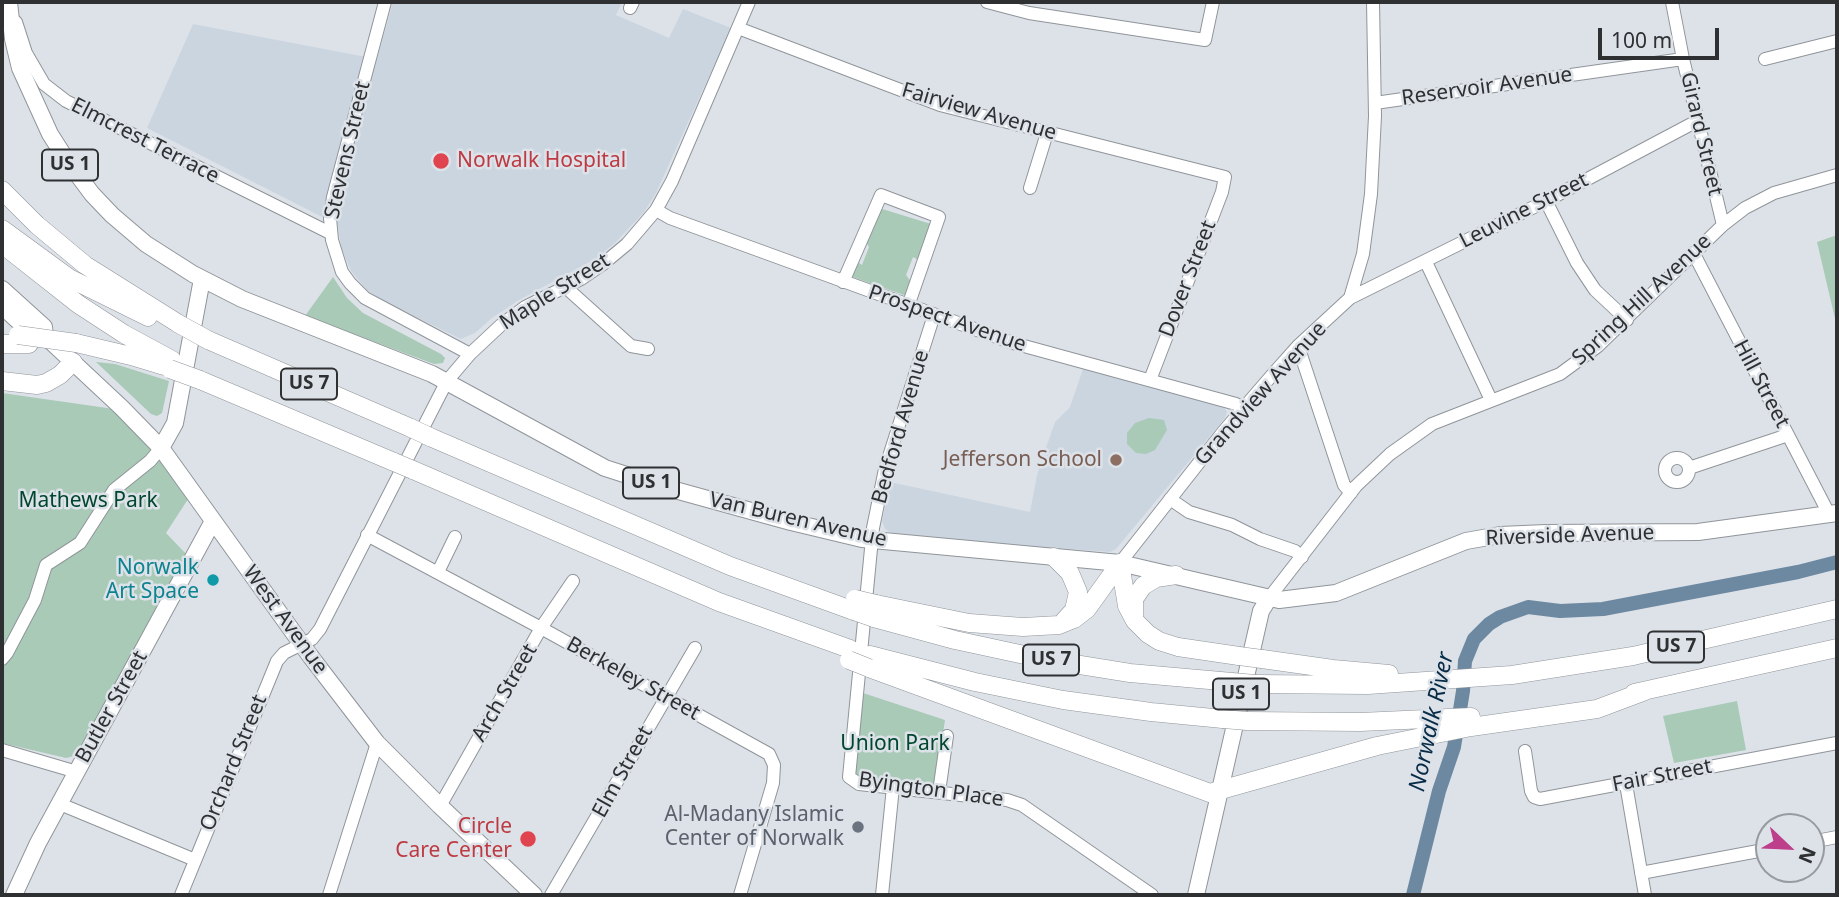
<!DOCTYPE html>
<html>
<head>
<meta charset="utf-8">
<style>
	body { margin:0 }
	#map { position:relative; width:1839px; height:897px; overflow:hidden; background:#dde2e9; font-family:"Noto Sans",sans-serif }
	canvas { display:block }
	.frame { position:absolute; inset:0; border:4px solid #2e3032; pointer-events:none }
	.north { position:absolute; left:1755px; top:813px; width:70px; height:70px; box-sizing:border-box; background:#dde2e9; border:2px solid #979ba0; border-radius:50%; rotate:113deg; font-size:19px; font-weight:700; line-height:28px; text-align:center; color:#2e3032 }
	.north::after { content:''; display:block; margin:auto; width:24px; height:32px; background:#bd3f8c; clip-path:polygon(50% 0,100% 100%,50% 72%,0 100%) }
	.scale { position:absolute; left:1598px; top:28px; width:121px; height:32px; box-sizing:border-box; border:4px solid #2e3032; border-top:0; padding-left:9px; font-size:21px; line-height:24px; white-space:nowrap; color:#2e3032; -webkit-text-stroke:5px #dde2e9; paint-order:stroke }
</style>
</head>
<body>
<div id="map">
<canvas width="1839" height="897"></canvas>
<div class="frame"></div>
<div class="north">N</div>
<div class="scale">100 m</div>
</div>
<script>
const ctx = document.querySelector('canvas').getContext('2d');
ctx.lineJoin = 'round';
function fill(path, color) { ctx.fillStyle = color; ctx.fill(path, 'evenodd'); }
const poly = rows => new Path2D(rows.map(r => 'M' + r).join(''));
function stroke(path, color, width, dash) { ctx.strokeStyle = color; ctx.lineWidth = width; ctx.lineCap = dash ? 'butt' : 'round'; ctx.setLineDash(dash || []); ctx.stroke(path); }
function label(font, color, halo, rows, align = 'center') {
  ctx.font = font + ' "Noto Sans",sans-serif'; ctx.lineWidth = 5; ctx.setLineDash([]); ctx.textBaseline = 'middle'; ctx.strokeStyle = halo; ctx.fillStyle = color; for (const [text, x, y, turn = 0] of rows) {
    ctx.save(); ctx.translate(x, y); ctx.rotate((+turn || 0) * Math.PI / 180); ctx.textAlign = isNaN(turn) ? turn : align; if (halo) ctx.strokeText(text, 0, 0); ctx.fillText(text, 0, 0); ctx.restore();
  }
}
fill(poly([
	[393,2,622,2,616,15,669,38,683,9,731,28,656,193,644,212,615,243,595,259,519,300,492,318,475,333,461,339,391,305,367,290,351,271,341,247,338,225,147,128,193,24,377,59],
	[1083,369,1223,406,1227,412,1225,418,1116,549,1110,552,1014,545,892,533,885,529,882,521,890,482,1030,512,1037,475,1047,445,1055,422,1070,407]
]), '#cbd5e0');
fill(poly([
	[879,208,931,224,920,261,913,257,906,275,912,283,907,296,850,276,856,261,862,265,869,247,865,240],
	[1837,235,1837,327,1817,242],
	[333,277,347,298,363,313,441,354,445,358,443,363,434,364,305,316],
	[96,362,115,364,169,381,162,413,157,416,151,414],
	[2,393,121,410,190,496,166,533,188,556,80,750,74,756,66,758,2,743],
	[1149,418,1164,420,1167,430,1155,450,1146,454,1136,453,1127,444,1127,433,1135,423],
	[863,693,945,720,936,780,930,786,857,777,853,771],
	[1737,701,1746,750,1674,763,1663,716]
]), '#a8cab7');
stroke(poly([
	[1413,895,1439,791,1454,747,1463,691,1465,661,1474,639,1489,624,1500,617,1528,607,1560,611,1603,609,1798,572,1837,562]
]), '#6d89a1', 14);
const minor = poly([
	[385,2,333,197,330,218,332,240,342,272,350,283,365,298,470,354],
	[987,2,1029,13,1205,40,1213,2],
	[1672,2,1683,59,1723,225],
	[630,8,633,2],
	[16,22,26,53,44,84,66,101,330,233],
	[738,28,940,105,1225,177,1222,192,1150,380],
	[1765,59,1837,41],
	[1375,103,1683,59],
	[1030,188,1047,133],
	[1546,201,1577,263,1595,290,1627,320],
	[656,210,670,218,1013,343,1236,404,1244,408],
	[1694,254,1829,514],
	[1426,262,1491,400],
	[843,282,881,195,939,217,908,306],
	[567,286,571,292,631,346,648,349],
	[1350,298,1546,201,1697,121],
	[934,315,885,469,873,528,849,777,859,784,1007,800,1022,805,1152,895],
	[1298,346,1344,485,1351,493],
	'1665 470a12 12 0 1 1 24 0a12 12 0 1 1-24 0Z',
	[1689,468,1788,435],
	[1170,499,1189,512,1232,525,1260,539,1295,551,1302,557],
	[367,535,541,628,769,754,774,765,773,783,740,895],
	[1120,563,1223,432,1273,374,1298,346,1350,298,1363,254,1371,194,1375,116,1373,2],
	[438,572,455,537],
	[1269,598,1356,486,1390,454,1432,424,1560,374,1598,346,1723,225,1745,208,1774,193,1837,175],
	[2,659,7,653,35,600,46,565,80,543,114,490,150,461,161,448],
	[2,750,77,772],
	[1525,751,1531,791,1534,797,1540,799,1837,743],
	[1626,784,1645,895],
	[939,792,947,736],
	[60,804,195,860],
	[440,806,541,628,573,581],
	[1811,842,1837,837],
	[1641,873,1769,849],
	[181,895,277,661,284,653,312,639,320,629,447,381,470,354,501,325,525,307,581,279,603,264,627,244,656,210,672,181,749,2],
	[329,895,377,743],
	[551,895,695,648],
	[882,895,893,787]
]);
const major = poly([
	[9,2,13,39,20,68,50,134,66,159,92,194,112,215,146,244,193,274,242,299,432,374,605,468,664,487,791,522,862,539,1120,563,1279,600,1336,593,1466,541,1500,535,1546,533,1698,532,1837,513],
	[2,289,44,327,45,336],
	[2,306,30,332,38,336,45,336,122,408,161,448,311,657,377,743,440,806,534,895],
	[161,448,175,423,202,279],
	[14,895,38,843,213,521],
	[1196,895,1261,611,1269,598]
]);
const highway = poly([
	[2,190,37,225,85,265,179,324],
	[2,229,69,278,148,317],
	[2,244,78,304,124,334,172,360],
	[208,340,411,428],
	[76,343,131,356,164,366],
	[2,344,29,344],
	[200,380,394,462],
	[2,381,37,385,46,383,60,375,73,362],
	[430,437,730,566,854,611],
	[413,470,719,602,850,649],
	[1054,557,1070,573,1078,592,1074,610,1064,621],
	[1120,563,1127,606,1135,621,1148,634,1159,641,1178,647,1239,656],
	[876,604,969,623,1023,627,1059,625,1074,619,1087,609,1120,563],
	[874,618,955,640,1043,659,1130,673,1232,682],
	[1134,618,1134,599,1143,586,1156,578,1176,575],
	[870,655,975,682,1063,700,1151,712,1223,719],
	[1262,659,1333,669,1389,674],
	[869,668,1210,793,1377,746,1471,727,1597,709,1645,691],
	[1256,684,1368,685,1512,675,1633,656,1837,609],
	[1634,693,1837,648],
	[1247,721,1360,722,1471,717]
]);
stroke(minor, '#90959a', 14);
stroke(major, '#90959a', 18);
stroke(highway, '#90959a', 19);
stroke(minor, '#fff', 12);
stroke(major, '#fff', 16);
stroke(highway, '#fff', 18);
const highwayBridge = poly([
	[179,324,208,340],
	[18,335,76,343],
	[170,369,200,380],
	[411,428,430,437],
	[394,462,413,470],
	[855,599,876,604],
	[854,611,874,618],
	[1239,656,1262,659],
	[849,660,869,668],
	[1232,682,1256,684],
	[1223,719,1247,721]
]);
stroke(highwayBridge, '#90959a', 19, []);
stroke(highwayBridge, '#fff', 18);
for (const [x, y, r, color] of [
	[441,161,9,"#e0444e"],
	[1116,460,7,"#8d6e63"],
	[213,580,7,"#0f9aa8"],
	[858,827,7,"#6b7280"],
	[528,839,9,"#e0444e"]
]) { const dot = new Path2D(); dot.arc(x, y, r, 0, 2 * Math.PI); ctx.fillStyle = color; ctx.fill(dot); stroke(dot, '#dde2e9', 2.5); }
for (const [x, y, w] of [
	[70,165,56],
	[309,384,56],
	[651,483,56],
	[1676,647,56],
	[1051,660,56],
	[1241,694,56]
]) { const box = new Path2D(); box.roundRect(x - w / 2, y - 15.5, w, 31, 5); ctx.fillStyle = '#dde2e9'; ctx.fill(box); stroke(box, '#2e3032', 2); }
label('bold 19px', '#2e3032', null, [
	["US 1",70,165],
	["US 7",309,384],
	["US 1",651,483],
	["US 7",1676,647],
	["US 7",1051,660],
	["US 1",1241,694]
]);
label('21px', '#2e3032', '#dde2e9', [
	["Reservoir Avenue",1487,87,-8],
	["Fairview Avenue",979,112,16],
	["Girard Street",1701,134,77],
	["Elmcrest Terrace",145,141,27],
	["Stevens Street",348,150,-77],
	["Leuvine Street",1524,211,-27],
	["Dover Street",1188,279,-69],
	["Maple Street",555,292,-32],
	["Spring Hill Avenue",1642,300,-43],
	["Prospect Avenue",947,319,19],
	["Hill Street",1761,384,62],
	["Grandview Avenue",1261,394,-48],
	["Bedford Avenue",901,427,-74],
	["Van Buren Avenue",798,520,13],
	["Riverside Avenue",1570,536,-2],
	["West Avenue",285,620,54],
	["Berkeley Street",633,679,29],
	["Arch Street",505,693,-60],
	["Butler Street",112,707,-61],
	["Orchard Street",234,763,-68],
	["Elm Street",623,772,-61],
	["Fair Street",1662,776,-11],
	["Byington Place",931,790,8]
]);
label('21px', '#be3a42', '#dde2e9', [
	["Norwalk Hospital",457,161],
	["Circle",512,827,"right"],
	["Care Center",512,851,"right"]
], 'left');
label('21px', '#785e54', '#dde2e9', [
	["Jefferson School",1102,460]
], 'right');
label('21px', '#00472d', '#dde2e9', [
	["Mathews Park",88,501],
	["Union Park",895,744]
]);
label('21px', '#0d838f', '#dde2e9', [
	["Norwalk",199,568],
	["Art Space",199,592]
], 'right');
label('21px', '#5b616d', '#dde2e9', [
	["Al-Madany Islamic",844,815],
	["Center of Norwalk",844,839]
], 'right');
label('italic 23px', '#082c47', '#dde2e9', [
	["Norwalk River",1432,722,-78]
]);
</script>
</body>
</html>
